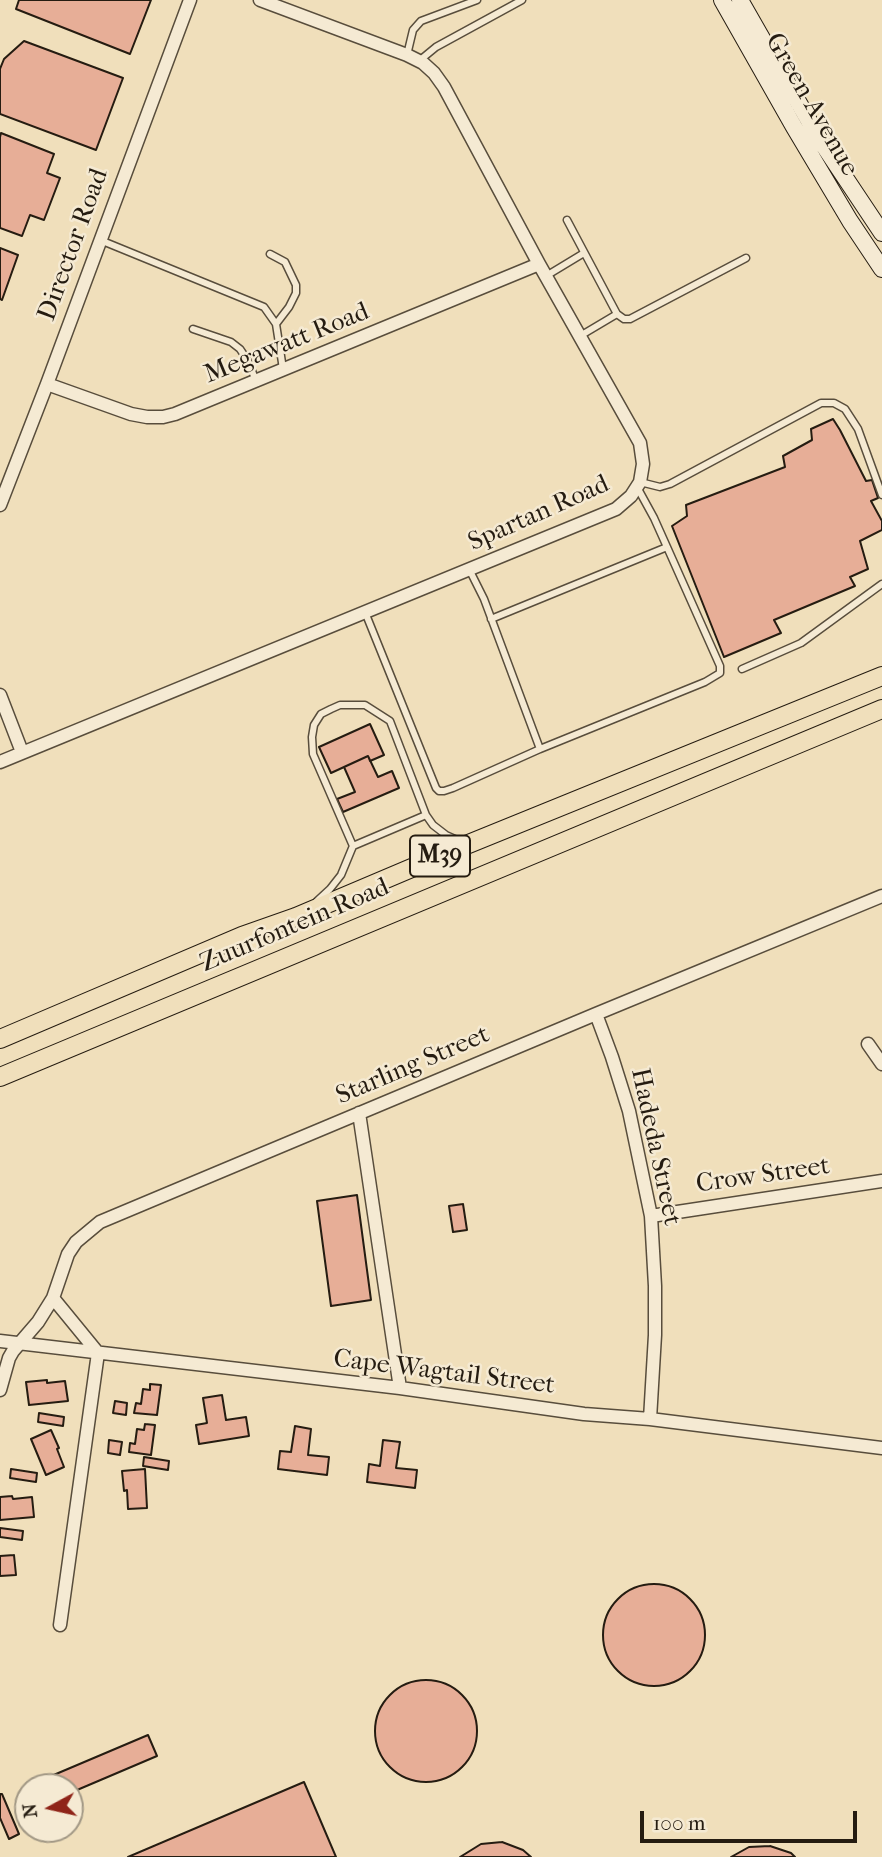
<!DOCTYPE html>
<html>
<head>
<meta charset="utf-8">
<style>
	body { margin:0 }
	#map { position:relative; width:882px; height:1857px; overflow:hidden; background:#f0dfbb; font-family:"IM FELL French Canon",serif }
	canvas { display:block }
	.north { position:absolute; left:14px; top:1773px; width:70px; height:70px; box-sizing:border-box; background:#f5ead3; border:2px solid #a29885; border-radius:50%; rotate:262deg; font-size:19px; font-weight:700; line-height:28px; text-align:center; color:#251c11 }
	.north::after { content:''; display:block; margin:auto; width:24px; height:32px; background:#8f2418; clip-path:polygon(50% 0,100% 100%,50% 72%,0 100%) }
	.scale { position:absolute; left:640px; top:1811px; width:217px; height:32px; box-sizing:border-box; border:4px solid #251c11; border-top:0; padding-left:9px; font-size:21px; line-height:24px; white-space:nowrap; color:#251c11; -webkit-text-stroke:5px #f5ead3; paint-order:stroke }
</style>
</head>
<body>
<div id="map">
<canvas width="882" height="1857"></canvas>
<div class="north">N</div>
<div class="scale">100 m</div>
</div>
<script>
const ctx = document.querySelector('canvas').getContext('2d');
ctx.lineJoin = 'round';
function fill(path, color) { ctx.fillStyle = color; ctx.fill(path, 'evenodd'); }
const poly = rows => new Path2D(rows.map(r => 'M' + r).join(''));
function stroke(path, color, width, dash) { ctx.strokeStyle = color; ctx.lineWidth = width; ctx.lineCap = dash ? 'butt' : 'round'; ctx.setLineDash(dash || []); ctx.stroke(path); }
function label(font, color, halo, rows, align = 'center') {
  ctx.font = font + ' "IM FELL French Canon",serif'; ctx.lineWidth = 5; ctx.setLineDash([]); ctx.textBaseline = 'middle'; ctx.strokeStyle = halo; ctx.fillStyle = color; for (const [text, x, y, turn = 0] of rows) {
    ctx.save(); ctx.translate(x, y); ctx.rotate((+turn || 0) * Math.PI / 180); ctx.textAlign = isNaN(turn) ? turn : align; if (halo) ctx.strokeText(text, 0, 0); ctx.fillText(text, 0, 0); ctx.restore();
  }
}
const building = poly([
	[19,0,151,0,130,54,16,9,19,0],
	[24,41,123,78,96,150,0,114,0,69,4,59,24,41],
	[1,133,54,154,47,173,60,178,44,220,30,215,22,236,0,228,0,137,1,133],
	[0,248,18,255,2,300,0,299,0,248],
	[833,419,840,430,866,481,872,480,878,498,871,501,882,521,882,530,860,541,868,569,850,577,855,586,774,620,781,633,724,657,672,526,687,516,686,505,785,467,783,456,812,440,811,429,833,419],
	[370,724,384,755,370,761,368,756,331,773,319,747,370,724],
	[368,756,378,777,392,771,399,788,343,812,337,799,355,792,344,767,368,756],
	[357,1195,371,1300,331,1306,317,1201,357,1195],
	[463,1204,467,1230,453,1232,449,1206,463,1204],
	[47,1380,47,1383,65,1381,68,1401,29,1405,26,1382,47,1380],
	[150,1384,161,1385,157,1415,134,1413,136,1403,141,1404,143,1389,150,1390,150,1384],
	[222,1395,226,1420,246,1417,249,1436,199,1444,196,1425,207,1423,203,1398,222,1395],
	[115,1401,127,1403,126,1415,113,1413,115,1401],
	[39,1413,64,1417,63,1426,38,1422,39,1413],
	[145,1424,155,1425,151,1455,129,1452,130,1443,135,1444,137,1429,144,1430,145,1424],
	[295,1426,311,1429,308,1455,329,1457,327,1475,278,1469,280,1451,291,1452,295,1426],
	[51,1430,59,1448,57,1449,64,1467,46,1475,31,1439,51,1430],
	[109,1440,122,1442,120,1455,108,1453,109,1440],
	[383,1440,400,1442,396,1468,417,1470,415,1488,367,1482,369,1464,380,1466,383,1440],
	[144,1457,169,1461,168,1470,143,1466,144,1457],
	[11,1469,37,1473,36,1482,10,1478,11,1469],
	[145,1469,147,1508,128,1509,127,1490,124,1491,122,1471,145,1469],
	[12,1496,13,1499,32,1497,34,1517,0,1520,0,1497,12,1496],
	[0,1528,23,1531,22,1540,0,1537,0,1528],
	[14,1555,16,1575,0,1576,0,1556,14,1555],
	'603 1635a51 51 0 1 1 102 0a51 51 0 1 1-102 0Z',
	'375 1731a51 51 0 1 1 102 0a51 51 0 1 1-102 0Z',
	[148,1735,157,1756,70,1793,70,1787,31,1787,30,1785,148,1735],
	[304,1782,336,1857,128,1857,304,1782],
	[0,1794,2,1794,19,1834,9,1839,0,1818,0,1794],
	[502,1842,523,1850,531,1857,460,1857,481,1844,502,1842],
	[770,1846,791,1853,795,1857,731,1857,749,1847,770,1846]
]);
fill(building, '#e7ae97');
stroke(building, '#251c11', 2);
const lane = poly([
	[407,55,413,30,421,21,477,0],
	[419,61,436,47,522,0],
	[567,220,617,314,624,319,630,319,746,258],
	[100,240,264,307,276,324,283,369],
	[270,254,285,262,296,285,296,293,289,307,276,324],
	[546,276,584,253],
	[193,329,231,342,240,349,248,361,256,381],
	[580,336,617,314],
	[640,482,660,487,670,484,821,403,834,403,845,409,858,429,882,495],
	[637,487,654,518,667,547],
	[365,612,436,788,439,791,444,791,453,788,540,749,484,599,469,569],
	[491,619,667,547,720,666,720,673,705,682,540,749],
	[742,669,801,643,882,584],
	[353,846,426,815],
	[317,901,330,889,341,875,353,846,313,754,312,737,314,725,321,714,331,709,340,705,365,705,390,721,426,815,433,825,446,835,464,843]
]);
const street = poly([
	[47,384,131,414,147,417,163,417,175,414,539,264],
	[0,505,47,384,190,0],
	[0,695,22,752],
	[0,762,616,509,631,496,640,482,643,464,640,443,539,264,444,87,434,73,423,63,407,55,260,0],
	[596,1014,612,1057,629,1111,651,1216,655,1286,655,1335,650,1419],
	[868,1044,882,1064],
	[359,1113,400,1388],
	[651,1216,882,1181],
	[53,1298,98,1353,60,1625],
	[0,1341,400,1388,584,1414,650,1419,882,1448],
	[0,1390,9,1358,13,1351,38,1322,53,1298,68,1254,76,1242,100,1222,596,1014,882,896]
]);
const secondary = poly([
	[722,0,794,127,850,221,882,269],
	[740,0,820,140,882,233]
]);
const primary = poly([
	[0,1039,242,936,296,917,466,845,882,676],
	[0,1077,882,709]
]);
stroke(lane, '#584d3c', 9);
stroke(street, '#584d3c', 15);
stroke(secondary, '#251c11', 18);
stroke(primary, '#251c11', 20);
stroke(lane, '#f5ead3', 6);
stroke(street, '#f5ead3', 12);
stroke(secondary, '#f5ead3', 16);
stroke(primary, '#f0dfbb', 18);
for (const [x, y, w] of [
	[440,856,60]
]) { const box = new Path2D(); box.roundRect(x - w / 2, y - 20.5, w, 41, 5); ctx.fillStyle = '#f5ead3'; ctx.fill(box); stroke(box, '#251c11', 2); }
label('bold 24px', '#251c11', null, [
	["M39",440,856]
]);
label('26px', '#251c11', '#f5ead3', [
	["Green Avenue",811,105,60],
	["Director Road",74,245,-70],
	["Megawatt Road",287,344,-22],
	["Spartan Road",539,514,-24],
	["Zuurfontein Road",295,926,-23],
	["Starling Street",413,1066,-23],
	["Hadeda Street",655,1147,78],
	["Crow Street",763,1176,-8],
	["Cape Wagtail Street",444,1373,7]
]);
</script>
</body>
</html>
